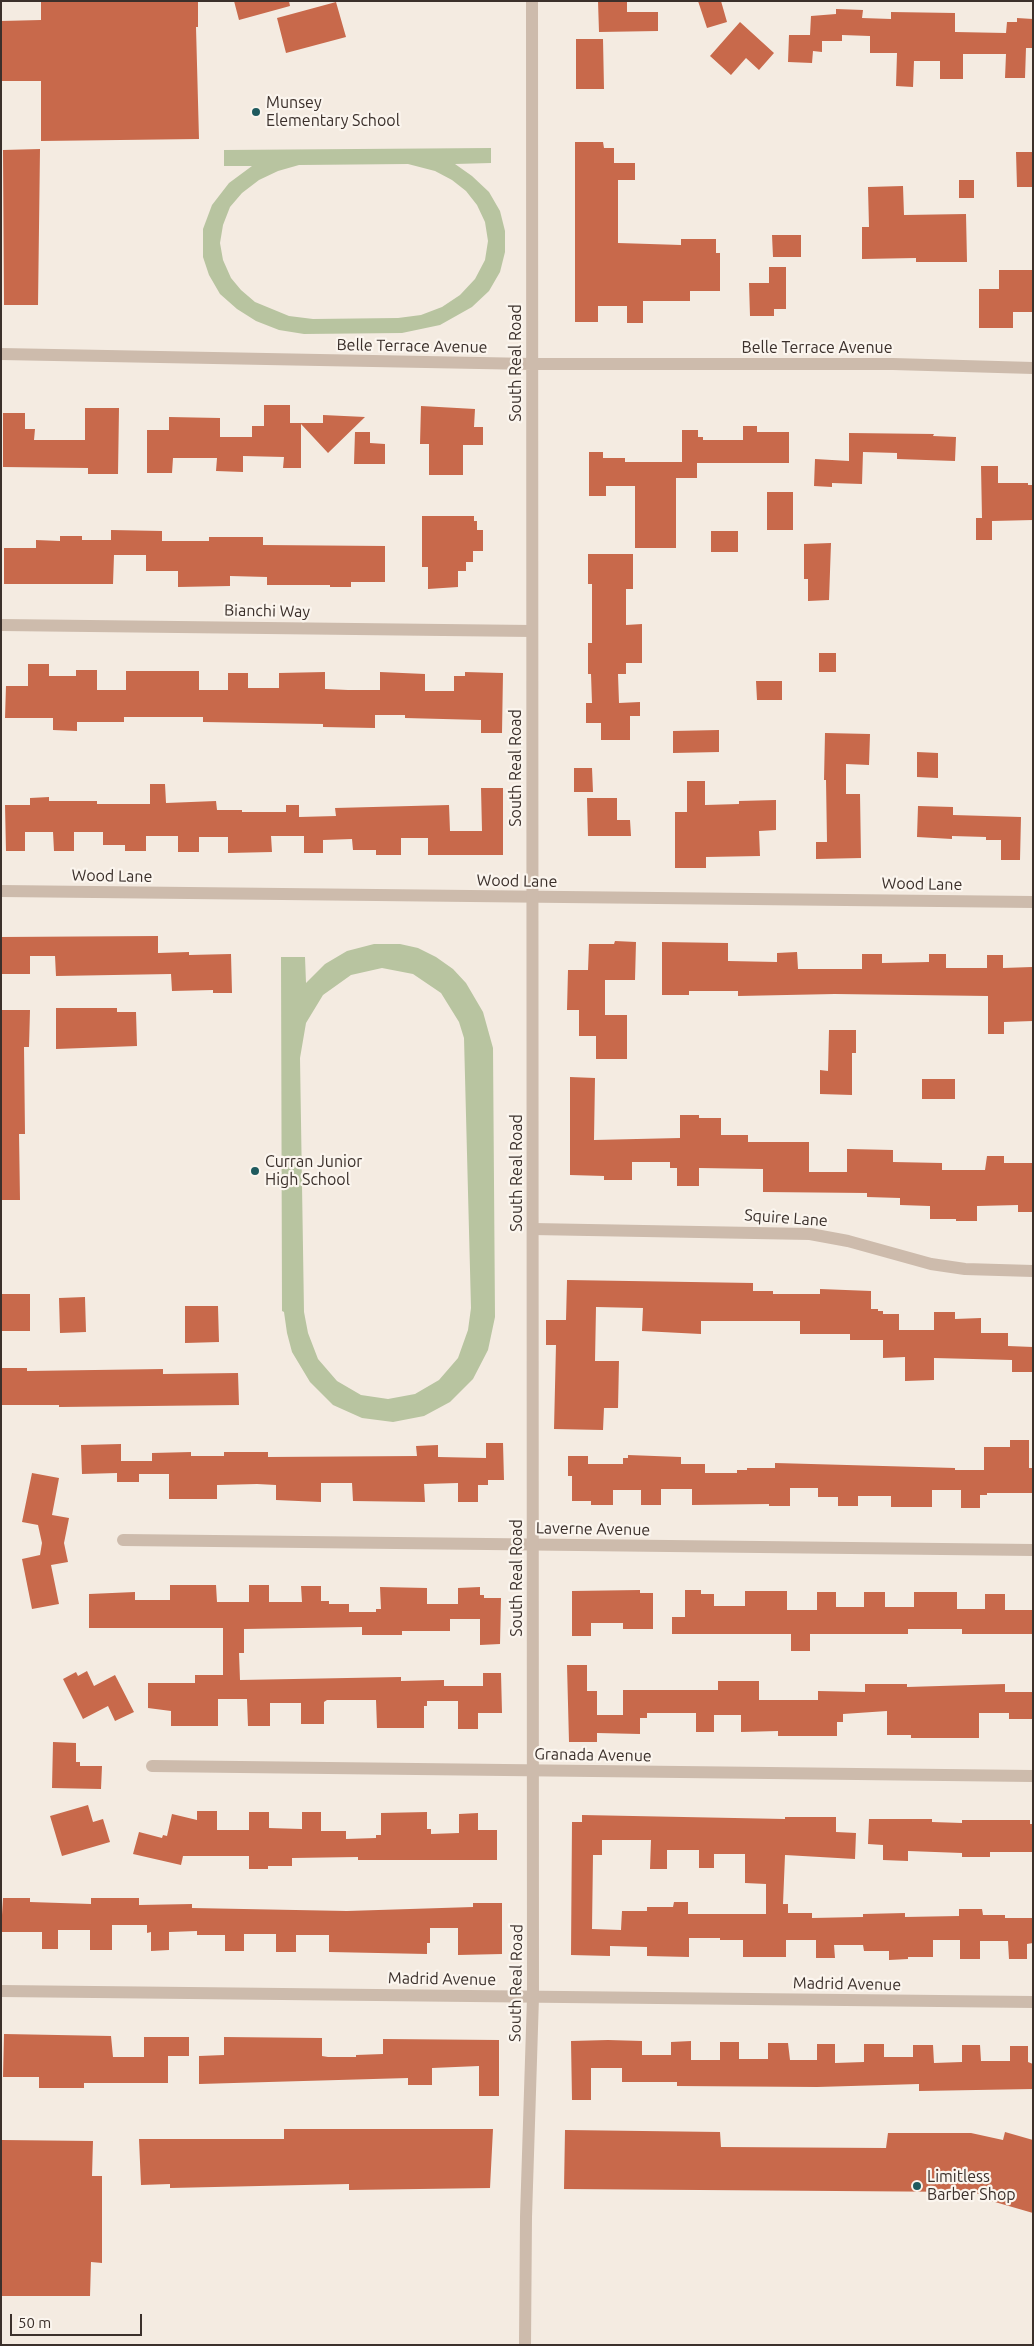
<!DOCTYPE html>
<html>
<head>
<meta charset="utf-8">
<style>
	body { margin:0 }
	#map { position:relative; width:1034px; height:2346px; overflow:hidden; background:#f4ebe1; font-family:Ubuntu,sans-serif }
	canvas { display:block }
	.frame { position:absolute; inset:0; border:2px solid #3b302b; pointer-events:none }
	.scale { position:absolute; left:10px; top:2314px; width:132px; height:22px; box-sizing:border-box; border:2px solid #3b302b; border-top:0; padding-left:6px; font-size:15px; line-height:18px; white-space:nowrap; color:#3b302b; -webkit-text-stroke:4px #fbf5ee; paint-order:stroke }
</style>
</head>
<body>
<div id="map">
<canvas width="1034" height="2346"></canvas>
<div class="frame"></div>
<div class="scale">50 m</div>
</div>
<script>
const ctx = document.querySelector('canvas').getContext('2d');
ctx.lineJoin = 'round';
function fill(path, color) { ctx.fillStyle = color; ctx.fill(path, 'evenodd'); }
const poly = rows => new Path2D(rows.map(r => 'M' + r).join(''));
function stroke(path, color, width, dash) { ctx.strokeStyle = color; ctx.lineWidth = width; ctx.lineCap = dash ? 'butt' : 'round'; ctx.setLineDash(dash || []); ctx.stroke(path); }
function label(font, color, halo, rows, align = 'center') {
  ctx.font = font + ' Ubuntu,sans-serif'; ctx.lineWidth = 4.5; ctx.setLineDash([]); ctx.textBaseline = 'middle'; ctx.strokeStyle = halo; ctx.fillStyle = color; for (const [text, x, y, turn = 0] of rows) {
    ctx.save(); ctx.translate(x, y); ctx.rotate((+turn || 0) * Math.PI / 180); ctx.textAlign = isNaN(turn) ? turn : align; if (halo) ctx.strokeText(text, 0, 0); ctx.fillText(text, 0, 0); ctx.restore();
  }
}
fill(poly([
	[491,148,491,163,455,164,472,176,489,192,500,211,505,231,505,252,500,272,489,291,472,307,440,325,402,333,304,334,279,330,256,321,237,309,220,294,209,275,203,257,203,229,212,205,229,183,252,166,224,166,224,150],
	[408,164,435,171,452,180,466,191,477,205,485,222,488,241,485,260,475,279,460,295,442,307,421,315,398,318,313,319,289,316,255,302,241,290,231,278,223,260,220,243,223,225,230,207,242,193,259,180,278,171,299,165],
	[374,944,400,944,418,948,436,957,453,969,466,983,483,1012,493,1048,495,1317,488,1350,473,1379,450,1402,424,1416,393,1422,362,1418,333,1405,310,1382,292,1352,287,1333,284,1312,282,1311,281,957,305,957,306,983,325,964,347,951],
	[382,968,413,974,441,993,459,1022,464,1038,471,1308,468,1330,458,1358,439,1380,415,1394,388,1399,361,1395,337,1381,318,1359,308,1333,304,1312,300,1058,306,1023,323,995,351,975]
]), '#b8c4a0');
fill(poly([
	[41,1,198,1,198,27,196,27,199,139,41,141,41,81,1,81,1,21,41,20],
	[234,1,289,1,290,6,239,20],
	[598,1,627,1,627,12,658,12,658,31,599,32],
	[698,1,721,1,727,22,707,28],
	[336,2,346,37,286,53,277,18],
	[836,9,863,10,862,18,891,19,891,12,955,13,955,32,1006,33,1007,22,1017,22,1017,18,1033,19,1033,48,1026,48,1025,78,1005,78,1006,54,963,54,963,79,940,79,940,61,914,61,913,87,896,86,897,53,870,53,870,36,842,35,842,41,822,41,822,52,813,51,812,63,788,62,789,35,810,35,811,16,836,14],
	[740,22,774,53,759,70,746,58,731,75,710,56],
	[576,39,603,39,604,89,576,89],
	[575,142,603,142,604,148,614,148,614,163,635,163,635,180,618,180,618,243,681,245,681,239,716,239,716,253,720,253,720,291,690,291,690,301,643,301,643,323,627,323,627,306,598,306,598,322,575,322],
	[40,149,38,305,4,305,3,150],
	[1016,152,1033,152,1033,187,1017,187],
	[959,180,974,180,974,198,959,198],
	[903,186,904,215,966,214,967,262,916,262,916,258,862,259,862,227,869,227,868,187],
	[772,235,801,235,801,257,773,257],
	[769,267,786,267,786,309,774,309,774,316,750,316,749,283,769,283],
	[999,270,1033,270,1033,312,1013,312,1013,328,979,328,979,289,999,289],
	[264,405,290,405,290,423,323,423,323,415,365,417,328,453,301,424,301,468,283,468,284,457,243,456,243,472,216,471,217,458,173,458,172,473,147,473,147,430,169,430,169,417,220,418,220,437,252,437,252,426,264,426],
	[421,406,475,409,474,427,483,427,483,445,463,445,463,475,429,475,429,444,420,444],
	[85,408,119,408,118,474,88,474,88,468,3,467,3,413,25,413,25,429,35,429,34,440,85,440],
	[743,426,757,426,757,432,789,432,789,463,697,463,697,478,676,478,676,548,635,548,635,486,606,486,606,496,589,496,589,452,603,452,603,458,625,458,625,462,682,462,682,430,698,430,698,437,703,437,703,440,743,440],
	[355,432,370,432,370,443,385,444,385,464,354,464],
	[849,433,934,434,933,436,956,437,955,461,897,459,897,453,863,452,862,484,832,483,832,487,814,486,815,459,849,461],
	[981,466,998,466,998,483,1028,483,1028,485,1033,485,1033,520,992,521,992,540,976,540,976,518,982,518],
	[767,492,793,492,793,530,767,530],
	[422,516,474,516,474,521,477,521,477,530,483,530,483,551,473,551,473,562,466,562,466,571,458,571,458,587,428,589,428,567,422,567],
	[111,530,162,531,162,541,209,541,209,537,263,537,263,545,385,546,385,582,351,582,351,587,330,587,330,585,267,585,267,577,230,576,230,586,178,587,178,571,146,571,146,555,114,555,113,584,4,584,4,548,36,548,36,540,60,541,60,536,82,536,82,540,111,540],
	[711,531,738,531,738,552,711,552],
	[831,543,829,600,808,601,808,579,804,579,804,544],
	[588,554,633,554,633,589,626,589,626,625,642,624,642,663,626,663,626,674,618,674,619,703,640,702,640,716,630,716,630,740,601,740,601,723,586,723,586,703,592,703,591,674,588,674,588,643,592,643,592,584,588,584],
	[819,653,836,653,836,672,819,672],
	[28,664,49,664,49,676,76,676,76,670,97,670,97,690,126,690,126,671,199,671,199,690,228,690,228,673,248,673,248,688,279,688,279,673,325,672,325,689,348,690,380,690,380,672,425,674,425,691,454,691,454,676,465,676,465,672,503,673,502,733,481,733,481,720,405,718,405,715,375,715,375,728,323,727,323,724,203,722,203,717,124,717,124,722,77,722,77,731,53,730,53,718,5,718,6,686,28,686],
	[756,681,782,681,782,700,757,700],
	[719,730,719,752,673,753,673,731],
	[825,733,870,734,869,765,846,764,846,794,860,794,861,858,816,859,816,842,827,842,826,780,824,780],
	[917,752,938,753,938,778,917,777],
	[574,768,592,768,593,792,574,792],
	[687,781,705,781,705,805,739,804,739,801,776,800,776,830,759,831,760,856,706,857,706,868,675,868,675,812,687,812],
	[150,784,165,784,166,803,216,801,217,810,242,810,242,812,286,812,286,805,299,805,299,817,336,816,335,808,449,805,450,831,482,831,481,788,503,788,503,855,428,855,428,838,401,838,401,855,376,855,376,850,353,850,352,839,323,840,323,853,304,853,304,836,271,836,272,852,228,853,228,837,199,837,199,852,178,852,178,836,146,836,146,851,125,851,125,845,103,845,103,832,74,832,74,851,54,851,53,832,25,832,25,851,6,851,5,805,30,805,30,798,49,797,49,801,97,801,97,804,150,804],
	[587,798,617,798,617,820,630,820,631,836,588,836],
	[918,806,953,807,953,815,1021,817,1020,860,1001,860,1001,840,986,840,986,837,952,836,952,839,917,837],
	[158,936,158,953,189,952,189,955,231,954,232,993,213,993,213,990,172,991,171,974,56,976,55,956,30,956,30,974,1,974,1,937],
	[615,941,636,942,635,980,605,980,605,1015,627,1015,627,1059,596,1059,596,1036,579,1036,579,1010,567,1010,568,970,588,970,589,944,614,944],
	[662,942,728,943,728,961,777,962,777,953,797,952,798,969,862,969,862,954,882,954,882,963,929,962,929,954,946,954,946,968,987,968,987,955,1003,955,1003,968,1032,967,1033,1021,1004,1022,1004,1034,988,1034,988,996,835,994,738,996,738,991,689,991,689,995,662,995],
	[56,1008,117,1008,117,1012,136,1012,137,1046,56,1049],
	[1,1010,30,1010,29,1047,24,1047,25,1134,19,1134,20,1200,1,1200],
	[829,1030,856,1030,856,1053,852,1053,852,1095,820,1094,820,1070,828,1071],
	[570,1077,595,1078,594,1140,680,1138,680,1115,699,1115,699,1118,721,1118,721,1135,748,1135,748,1142,809,1142,809,1172,847,1172,847,1149,893,1150,893,1162,942,1163,942,1170,985,1170,987,1156,1004,1156,1004,1163,1033,1163,1033,1212,1018,1212,1018,1205,977,1206,977,1221,956,1221,956,1219,930,1219,930,1206,900,1205,900,1198,867,1197,867,1193,763,1192,763,1169,699,1168,699,1186,677,1186,677,1168,670,1168,670,1162,632,1162,632,1180,604,1180,604,1176,570,1175],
	[922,1079,955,1079,955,1099,922,1099],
	[567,1280,753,1283,753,1291,773,1291,773,1294,820,1294,820,1289,871,1291,871,1309,878,1309,878,1311,883,1311,883,1314,899,1314,899,1330,934,1330,934,1312,955,1312,955,1319,981,1318,981,1333,1008,1333,1008,1346,1033,1347,1033,1372,1012,1372,1012,1360,934,1358,934,1380,905,1381,905,1357,883,1358,883,1340,850,1340,850,1334,800,1334,800,1321,701,1321,701,1334,642,1331,643,1308,596,1307,595,1361,619,1361,618,1408,604,1408,603,1430,554,1429,556,1345,546,1345,546,1320,566,1320],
	[1,1294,30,1294,30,1331,1,1331],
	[85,1297,86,1332,60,1333,59,1298],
	[185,1306,218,1306,219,1342,185,1343],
	[1,1368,27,1368,27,1371,163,1369,163,1374,238,1373,239,1405,59,1407,59,1405,1,1405],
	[1010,1440,1029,1440,1029,1468,1033,1468,1033,1493,987,1493,987,1495,980,1495,980,1508,961,1508,961,1490,932,1490,932,1507,891,1507,891,1496,858,1496,858,1506,838,1506,838,1497,818,1497,818,1488,790,1488,790,1506,769,1506,769,1504,692,1505,692,1489,661,1489,661,1505,641,1505,641,1490,613,1490,613,1505,591,1505,591,1501,572,1501,572,1476,568,1476,568,1456,588,1456,588,1464,623,1464,623,1458,628,1458,628,1455,681,1457,681,1464,705,1464,705,1473,737,1473,737,1470,747,1470,747,1468,775,1468,775,1463,955,1468,955,1470,984,1470,984,1447,1010,1447],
	[486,1443,503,1443,504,1480,488,1480,488,1485,478,1485,478,1502,458,1502,458,1483,424,1484,425,1502,353,1501,352,1483,321,1483,321,1502,276,1500,276,1485,257,1484,217,1485,217,1499,169,1499,169,1474,139,1474,139,1482,117,1482,117,1473,82,1474,81,1445,121,1444,121,1461,152,1461,152,1453,191,1452,191,1456,224,1456,224,1452,268,1452,268,1457,417,1456,416,1446,438,1445,438,1457,486,1458],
	[32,1473,59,1478,52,1515,69,1518,64,1543,68,1562,51,1565,59,1604,32,1609,22,1559,40,1555,42,1543,38,1525,22,1522],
	[170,1585,216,1585,217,1602,249,1602,249,1585,269,1585,269,1602,302,1602,301,1586,321,1586,321,1601,329,1601,329,1604,349,1604,349,1612,376,1612,376,1609,381,1609,380,1587,427,1588,427,1604,458,1604,458,1588,480,1587,480,1595,484,1595,484,1598,501,1598,500,1644,480,1645,480,1619,450,1619,450,1631,402,1631,402,1635,362,1635,362,1627,244,1629,244,1653,239,1653,240,1680,401,1677,401,1681,444,1680,444,1686,483,1686,483,1673,501,1673,502,1713,478,1713,478,1729,458,1729,458,1701,427,1701,427,1706,424,1706,424,1728,377,1728,376,1700,327,1700,324,1702,324,1724,301,1724,301,1703,270,1703,270,1726,248,1726,247,1699,218,1699,218,1726,171,1726,171,1711,148,1708,148,1683,195,1683,195,1675,223,1675,223,1628,89,1628,89,1594,135,1592,135,1600,170,1600],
	[640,1590,640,1593,653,1593,653,1629,623,1629,623,1623,591,1623,591,1636,572,1636,572,1591],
	[685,1590,701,1590,701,1594,714,1594,714,1606,745,1606,745,1591,787,1591,787,1610,817,1610,817,1592,836,1592,836,1607,864,1607,864,1592,885,1592,885,1607,914,1607,914,1592,957,1592,957,1609,985,1609,985,1594,1005,1594,1005,1610,1033,1610,1033,1634,962,1634,962,1629,908,1629,908,1634,810,1634,810,1651,791,1651,791,1634,672,1634,672,1617,685,1617],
	[567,1665,587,1665,587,1691,597,1691,597,1715,623,1715,623,1690,718,1690,718,1681,759,1681,759,1700,818,1700,818,1691,865,1692,865,1684,907,1684,907,1687,1005,1684,1005,1692,1033,1692,1033,1719,1009,1719,1009,1713,979,1713,979,1738,911,1738,911,1735,887,1735,887,1711,843,1714,843,1722,837,1722,837,1736,778,1736,778,1731,741,1732,741,1715,714,1715,714,1732,696,1732,696,1713,647,1713,647,1718,640,1718,640,1734,597,1733,597,1742,569,1742],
	[87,1671,94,1686,115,1675,134,1712,115,1721,108,1706,83,1719,63,1679,76,1672,78,1676],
	[53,1742,76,1743,76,1762,80,1762,80,1766,102,1766,101,1789,52,1788],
	[88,1805,93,1822,103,1819,110,1842,62,1856,50,1816],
	[197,1811,217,1811,217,1830,249,1830,249,1812,269,1812,269,1828,302,1829,302,1812,321,1812,321,1831,346,1831,346,1839,376,1838,376,1835,381,1835,381,1813,427,1812,427,1829,431,1829,431,1834,459,1833,459,1814,478,1813,478,1830,497,1830,497,1860,358,1860,358,1857,292,1858,292,1866,268,1866,268,1869,249,1869,249,1856,183,1856,181,1865,133,1854,139,1832,162,1838,163,1835,167,1836,172,1814,197,1820],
	[582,1815,785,1819,785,1817,836,1817,836,1832,856,1833,855,1859,785,1855,783,1904,788,1904,788,1913,812,1913,812,1918,863,1917,863,1914,905,1913,905,1917,959,1916,959,1909,982,1909,983,1915,1005,1915,1005,1918,1033,1918,1033,1943,1027,1944,1027,1959,1009,1959,1008,1941,980,1941,980,1959,960,1959,960,1940,933,1940,933,1957,908,1957,908,1959,889,1960,889,1951,864,1951,863,1945,834,1945,835,1958,816,1958,816,1940,786,1940,786,1957,743,1957,743,1940,720,1940,720,1938,689,1938,689,1957,647,1956,647,1947,610,1946,610,1956,571,1955,572,1822,582,1822],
	[602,1840,651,1840,650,1869,667,1869,667,1850,699,1850,699,1868,714,1868,714,1854,745,1854,745,1883,766,1884,766,1914,688,1914,688,1902,674,1902,673,1907,647,1907,647,1911,622,1911,621,1930,592,1929,593,1855,602,1855],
	[869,1819,932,1819,932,1822,962,1823,962,1820,1030,1820,1030,1824,1033,1824,1033,1852,990,1852,990,1857,962,1857,962,1853,908,1851,908,1861,883,1860,883,1845,868,1844],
	[3,1898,30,1898,30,1902,91,1904,91,1898,139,1898,139,1905,192,1904,192,1908,347,1911,473,1907,473,1903,502,1903,502,1954,458,1955,458,1928,430,1928,430,1943,427,1943,427,1954,329,1952,329,1935,296,1935,296,1952,276,1952,276,1934,244,1934,244,1951,225,1951,225,1935,197,1935,197,1931,169,1932,169,1950,151,1951,151,1932,147,1933,147,1925,112,1925,112,1950,90,1950,90,1930,58,1930,58,1949,42,1949,42,1932,1,1932],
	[4,2034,111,2036,113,2057,144,2057,144,2037,189,2037,189,2056,168,2056,168,2083,84,2083,84,2088,39,2088,39,2077,3,2077],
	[224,2037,322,2038,322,2056,328,2057,356,2057,356,2055,383,2054,383,2039,499,2040,499,2096,479,2096,479,2066,432,2068,432,2085,408,2085,408,2078,199,2084,199,2056,224,2055],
	[608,2040,642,2041,642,2055,671,2055,671,2042,691,2041,691,2060,720,2060,720,2042,739,2042,739,2059,768,2059,768,2043,788,2043,790,2060,817,2060,817,2044,835,2044,835,2063,864,2062,864,2044,884,2044,884,2057,913,2057,913,2045,933,2045,934,2063,962,2062,962,2045,980,2045,981,2061,1010,2061,1010,2046,1028,2046,1028,2062,1033,2064,1033,2089,919,2091,919,2084,817,2087,677,2086,677,2082,622,2082,622,2068,591,2068,591,2100,572,2100,571,2041],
	[284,2129,493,2129,490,2188,349,2190,349,2184,170,2188,170,2184,141,2185,139,2139,284,2139],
	[565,2130,720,2132,721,2147,886,2148,888,2133,971,2133,1003,2140,1005,2132,1033,2140,1033,2213,988,2200,989,2197,972,2192,564,2189],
	[1,2140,93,2141,92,2176,102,2176,102,2263,91,2262,90,2296,1,2296]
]), '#c8694b');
stroke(poly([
	[1,625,532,631],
	[1,891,1033,902],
	[533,1229,810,1234,848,1241,931,1264,965,1269,1033,1271],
	[123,1540,1033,1550],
	[152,1766,1033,1776],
	[1,1991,1033,2002]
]), '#cdbbac', 12);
stroke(poly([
	[1,354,532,364,893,364,1033,368],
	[525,2345,526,2217,533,1997,532,1]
]), '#cdbbac', 12);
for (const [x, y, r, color] of [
	[256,112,5,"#1f5a5e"],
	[255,1171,5,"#1f5a5e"],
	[917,2186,5,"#1f5a5e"]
]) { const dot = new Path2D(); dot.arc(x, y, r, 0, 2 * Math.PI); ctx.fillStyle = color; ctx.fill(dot); stroke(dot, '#fbf5ee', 2); }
label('16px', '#3b302b', '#fbf5ee', [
	["Munsey",266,103],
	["Elementary School",266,121],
	["Curran Junior",265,1162],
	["High School",265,1180],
	["Limitless",927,2177],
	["Barber Shop",927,2195]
], 'left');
label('16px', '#3b302b', '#fbf5ee', [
	["Belle Terrace Avenue",412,346,1],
	["Belle Terrace Avenue",817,348],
	["South Real Road",516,363,-90],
	["Bianchi Way",267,611,1],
	["South Real Road",516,768,-90],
	["Wood Lane",112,876,1],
	["Wood Lane",517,881,1],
	["Wood Lane",922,884,1],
	["South Real Road",517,1173,-90],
	["Squire Lane",786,1218,4],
	["Laverne Avenue",593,1529,1],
	["South Real Road",517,1578,-90],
	["Granada Avenue",593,1755,1],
	["Madrid Avenue",442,1979,1],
	["South Real Road",516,1983,-89],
	["Madrid Avenue",847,1984,1]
]);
</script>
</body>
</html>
